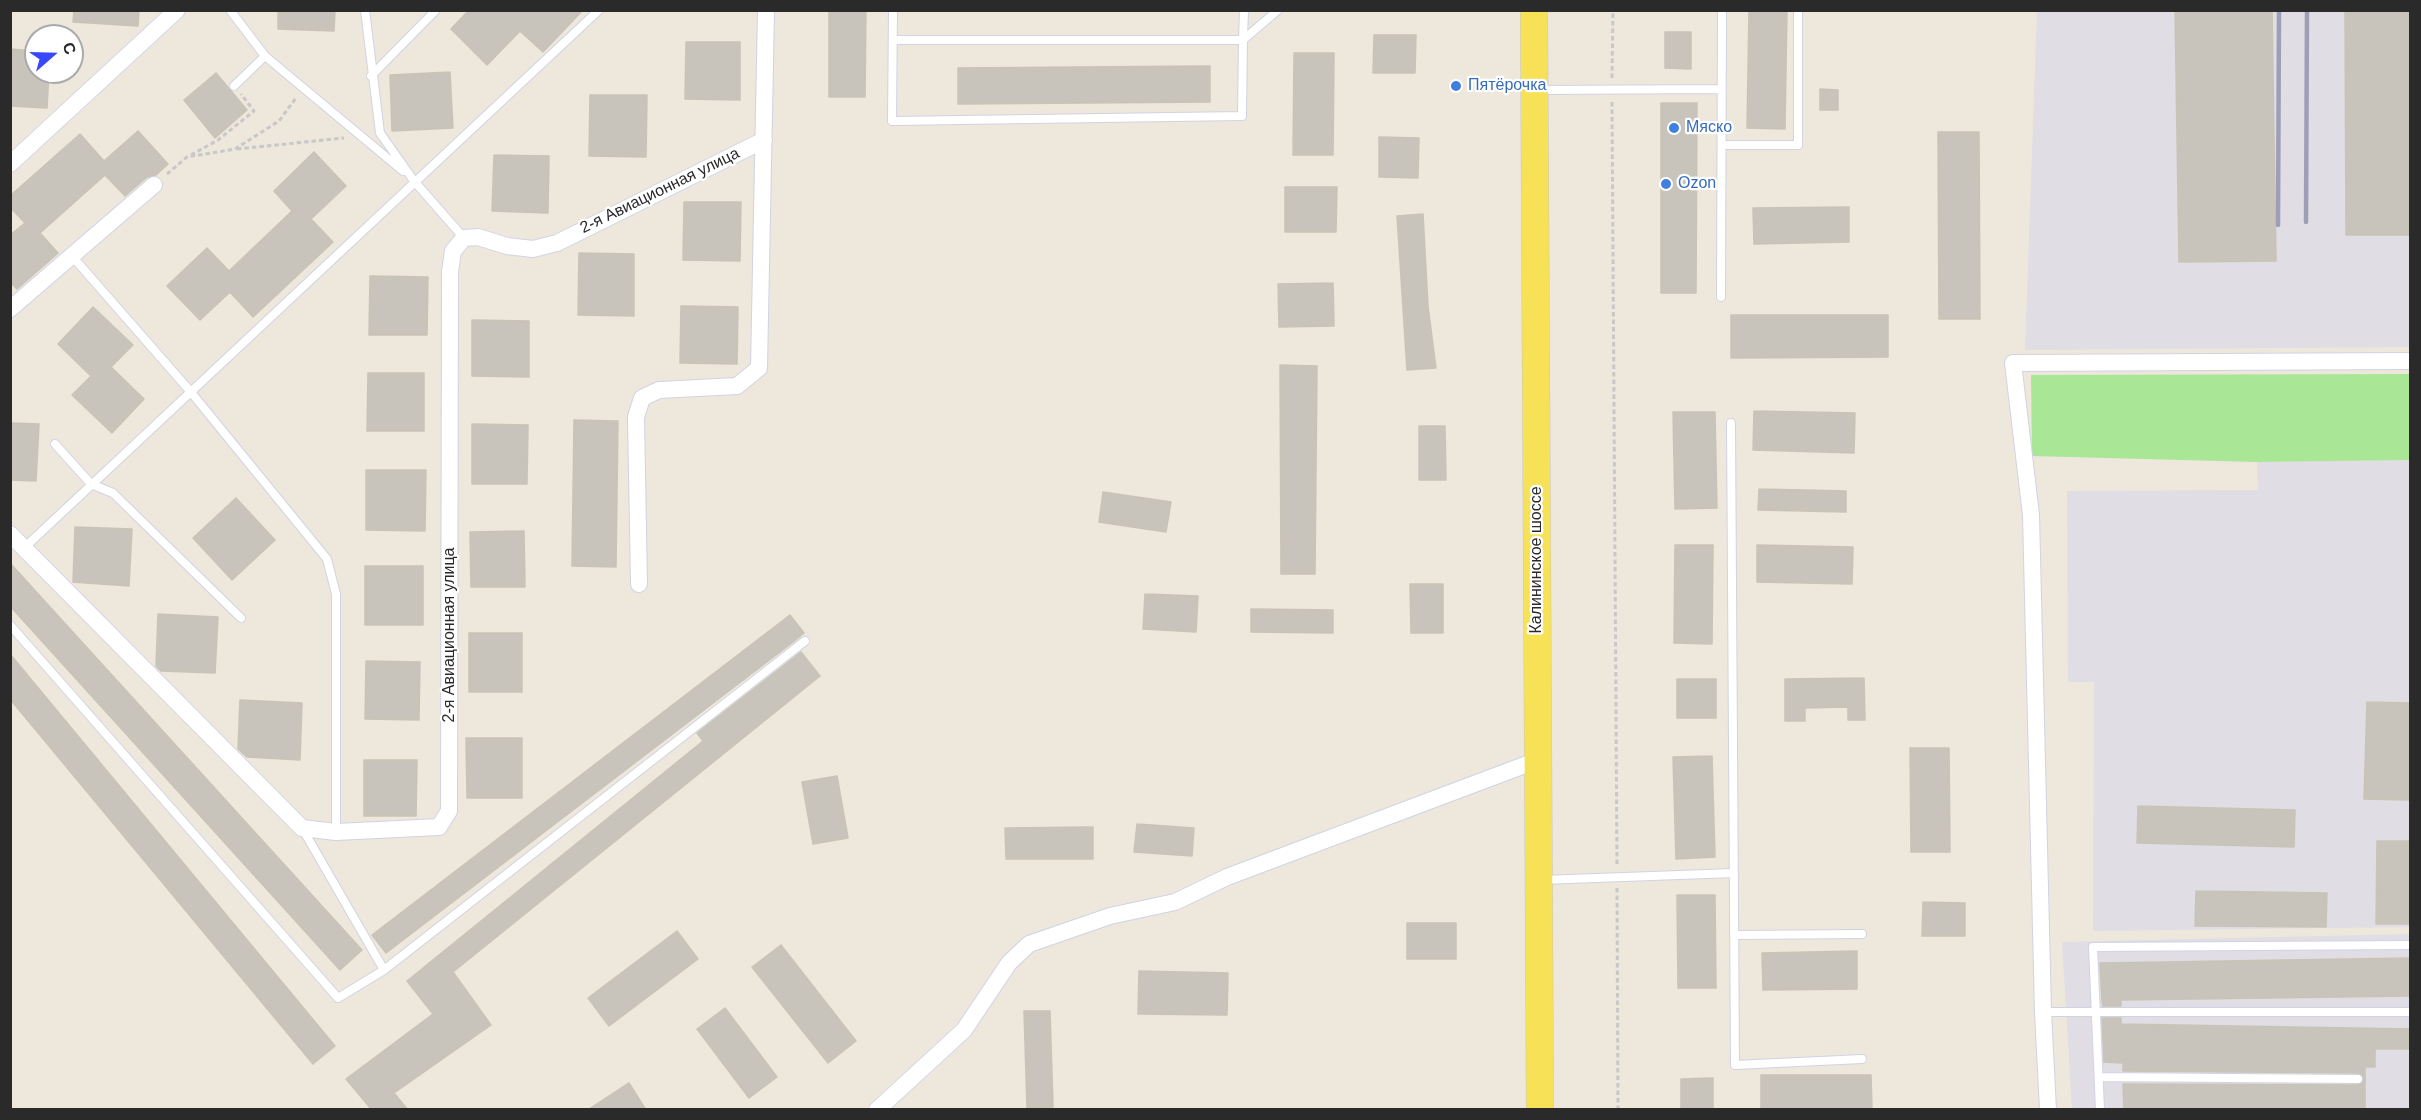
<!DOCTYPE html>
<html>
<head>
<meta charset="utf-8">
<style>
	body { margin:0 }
	#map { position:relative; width:2421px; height:1120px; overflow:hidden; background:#ede7dc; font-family:Arial,sans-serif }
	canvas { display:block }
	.frame { position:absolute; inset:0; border:12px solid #2a2a2a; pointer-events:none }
	.north { position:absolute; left:24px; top:24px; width:60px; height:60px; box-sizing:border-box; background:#fff; border:2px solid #aaa; border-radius:50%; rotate:70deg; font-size:16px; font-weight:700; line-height:24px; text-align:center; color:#2a2a2a }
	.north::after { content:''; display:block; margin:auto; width:21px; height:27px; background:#3748ff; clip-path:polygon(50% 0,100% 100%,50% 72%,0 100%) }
</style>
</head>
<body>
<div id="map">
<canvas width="2421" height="1120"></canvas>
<div class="frame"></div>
<div class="north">С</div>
</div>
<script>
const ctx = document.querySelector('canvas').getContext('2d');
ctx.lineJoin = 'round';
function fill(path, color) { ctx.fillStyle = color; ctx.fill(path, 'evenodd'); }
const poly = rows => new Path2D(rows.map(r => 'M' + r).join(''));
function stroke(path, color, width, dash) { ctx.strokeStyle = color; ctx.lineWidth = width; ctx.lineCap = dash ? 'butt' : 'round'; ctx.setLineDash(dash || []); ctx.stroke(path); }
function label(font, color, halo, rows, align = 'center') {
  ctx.font = font + ' Arial,sans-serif'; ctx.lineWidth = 4.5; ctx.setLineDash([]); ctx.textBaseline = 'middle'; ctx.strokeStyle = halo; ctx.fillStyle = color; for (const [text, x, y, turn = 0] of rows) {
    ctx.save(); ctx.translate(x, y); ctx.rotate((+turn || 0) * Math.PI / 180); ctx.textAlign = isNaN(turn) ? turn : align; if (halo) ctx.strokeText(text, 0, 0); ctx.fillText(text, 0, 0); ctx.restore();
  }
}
fill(poly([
	[2037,11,2410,11,2410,347,2025,350],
	[2410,460,2410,927,2093,931,2094,682,2068,682,2067,491,2258,490,2257,462],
	[2410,934,2410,1109,2072,1109,2062,942]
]), '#e0dde5');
fill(poly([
	[2410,374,2410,460,2257,462,2032,456,2031,375]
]), '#a9e696');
const building = poly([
	[74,10,139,10,138,26,73,22,74,10],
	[278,10,335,10,334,31,278,29,278,10],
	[469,10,583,10,543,52,520,31,487,65,451,29,469,10],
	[829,10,866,10,865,97,829,97,829,10],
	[1749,10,1787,10,1785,129,1747,128,1749,10],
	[2175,10,2272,10,2276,261,2179,262,2175,10],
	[2345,10,2410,10,2410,235,2346,235,2345,10],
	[1665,32,1691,32,1691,69,1665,68,1665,32],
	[1374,35,1416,35,1415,73,1373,73,1374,35],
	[686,42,740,42,740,100,685,99,686,42],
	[10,49,36,51,36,72,49,72,47,108,10,106,10,49],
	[1294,53,1334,53,1333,155,1293,155,1294,53],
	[1210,66,1210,102,958,104,958,68,1210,66],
	[450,72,453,128,392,131,390,75,450,72],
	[216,73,247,110,215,138,184,100,216,73],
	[1820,89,1838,90,1838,110,1820,110,1820,89],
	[590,95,647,95,646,157,589,156,590,95],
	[1661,103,1697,103,1696,293,1661,293,1661,103],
	[138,131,168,164,156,175,147,177,125,196,105,175,40,233,58,253,17,289,10,282,10,235,25,223,10,207,10,196,80,134,104,161,138,131],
	[1938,132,1979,132,1980,319,1939,319,1938,132],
	[1379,137,1419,138,1418,178,1379,177,1379,137],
	[314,152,346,186,311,219,333,242,253,317,230,292,200,320,167,286,207,248,229,271,292,211,274,191,314,152],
	[494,155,549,156,548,213,492,211,494,155],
	[1285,187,1337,187,1336,232,1285,232,1285,187],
	[684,202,741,202,740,261,683,260,684,202],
	[1849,207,1849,242,1754,244,1753,208,1849,207],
	[1423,214,1428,306,1436,368,1407,370,1397,216,1423,214],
	[579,253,634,254,634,316,578,315,579,253],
	[370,276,428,277,427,335,369,335,370,276],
	[1333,283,1334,326,1279,327,1278,284,1333,283],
	[681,306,738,307,737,364,680,363,681,306],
	[93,307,133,345,111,367,144,399,112,433,72,395,91,376,58,344,93,307],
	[1731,315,1888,315,1888,357,1731,358,1731,315],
	[472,320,529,321,529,377,472,376,472,320],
	[1280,365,1317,366,1315,574,1281,574,1280,365],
	[368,373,424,373,424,431,367,431,368,373],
	[1754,411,1855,413,1854,453,1753,450,1754,411],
	[1673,412,1715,412,1717,508,1675,509,1673,412],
	[574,420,618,421,616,567,572,566,574,420],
	[10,423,39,424,36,481,10,480,10,423],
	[472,424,528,425,527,484,472,484,472,424],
	[1419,426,1445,426,1446,480,1419,480,1419,426],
	[366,470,426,470,425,531,366,530,366,470],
	[1759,489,1846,491,1846,512,1758,510,1759,489],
	[1103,492,1171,502,1166,532,1099,522,1103,492],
	[236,498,275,540,232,580,193,538,236,498],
	[75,527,132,529,129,586,73,582,75,527],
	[524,531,525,587,471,587,470,532,524,531],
	[1675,545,1713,545,1712,644,1674,643,1675,545],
	[1757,545,1853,547,1852,584,1757,582,1757,545],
	[10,563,362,950,340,970,10,606,10,563],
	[365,566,423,566,423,625,365,625,365,566],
	[1410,584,1443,584,1443,633,1411,633,1410,584],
	[1145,594,1198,596,1196,632,1143,629,1145,594],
	[1251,609,1333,610,1333,633,1251,632,1251,609],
	[158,614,218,617,215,673,161,671,156,666,158,614],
	[790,615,804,633,793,642,386,953,372,935,790,615],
	[469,633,522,633,522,692,469,692,469,633],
	[801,652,820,676,453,972,491,1025,394,1093,408,1110,372,1110,346,1079,433,1014,407,981,703,741,697,733,801,652],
	[10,654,335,1046,313,1064,10,699,10,654],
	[366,661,420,662,419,720,365,719,366,661],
	[1864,678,1865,720,1848,720,1848,707,1805,708,1805,721,1785,721,1785,679,1864,678],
	[1677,679,1716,679,1716,718,1677,718,1677,679],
	[240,700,302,703,300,760,247,757,238,749,240,700],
	[2367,702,2410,703,2410,800,2364,799,2367,702],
	[466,738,522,738,522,798,467,798,466,738],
	[1910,748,1949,748,1950,852,1911,852,1910,748],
	[1712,756,1715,857,1676,859,1673,757,1712,756],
	[364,760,417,760,416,816,364,816,364,760],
	[837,776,848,838,813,844,802,782,837,776],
	[2138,806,2295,810,2294,847,2137,843,2138,806],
	[1137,824,1194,828,1192,856,1134,852,1137,824],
	[1093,827,1093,859,1006,859,1005,828,1093,827],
	[2377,841,2410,841,2410,924,2376,924,2377,841],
	[2196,891,2327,893,2326,927,2195,926,2196,891],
	[1677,895,1715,895,1716,988,1678,988,1677,895],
	[1923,902,1965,903,1965,936,1922,936,1923,902],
	[1407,923,1456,923,1456,959,1407,959,1407,923],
	[677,931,698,959,609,1026,588,998,677,931],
	[781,945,856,1041,828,1063,752,967,781,945],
	[1857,951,1857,989,1763,990,1762,953,1857,951],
	[2410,958,2410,996,2121,1000,2121,1006,2103,1006,2102,1000,2100,963,2410,958],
	[1139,971,1228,973,1227,1015,1138,1014,1139,971],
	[725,1008,777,1077,749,1098,697,1029,725,1008],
	[1024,1011,1050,1011,1053,1107,1027,1108,1024,1011],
	[2102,1018,2121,1018,2121,1024,2410,1029,2410,1049,2375,1049,2375,1067,2365,1067,2365,1110,2124,1110,2123,1084,2358,1085,2364,1078,2358,1073,2123,1071,2123,1063,2104,1062,2102,1018],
	[1761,1075,1871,1075,1872,1110,1761,1110,1761,1075],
	[1713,1078,1713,1110,1681,1110,1681,1079,1713,1078],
	[629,1083,646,1110,588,1110,629,1083]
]);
fill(building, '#c8c4bb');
stroke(building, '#c8c4b5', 1.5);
const lane = poly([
	[230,10,265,56,403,171],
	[365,10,380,133,414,181,464,238],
	[893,10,892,121,1242,116,1243,40,1278,10],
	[893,40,1243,40,1244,10],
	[371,76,436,10],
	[234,86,265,56],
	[1539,90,1721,89],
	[1722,145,1798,145,1798,10],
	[72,256,190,391,327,559,336,594,336,832],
	[1721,297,1722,10],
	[1731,423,1735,1065,1862,1059],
	[55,444,91,484,113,493,241,618],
	[24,548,599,10],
	[10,625,338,998,384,970,805,641],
	[302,828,384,970],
	[1542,880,1734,873],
	[1734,935,1862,934],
	[2043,1012,2410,1012],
	[2099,1077,2358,1079],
	[2100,1110,2093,947,2410,945]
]);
const street = poly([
	[10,164,177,10],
	[10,309,154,185],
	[10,534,302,828,336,832,439,827,449,811,450,272,453,251,464,238,478,237,507,246,533,249,557,243,764,140],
	[639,584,636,417,642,398,659,390,737,386,759,368,766,10],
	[877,1110,964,1030,1009,963,1029,944,1110,916,1175,902,1227,877,1538,760],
	[2048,1110,2043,1012,2031,515,2013,363,2410,361]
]);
const primary = poly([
	[1534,10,1540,1110]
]);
stroke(lane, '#d1d3e4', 10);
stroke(street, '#d1d3e4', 18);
stroke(primary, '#c8c8c8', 28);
stroke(poly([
	[1612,78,1613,10],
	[1612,102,1617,864],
	[237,149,344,138],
	[191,155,218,140,254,111,241,94],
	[167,174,187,157,235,149,279,121,296,98],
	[1617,888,1618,1110]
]), '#c8c8c8', 3, [4.5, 3]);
stroke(lane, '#fff', 8);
stroke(street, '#fff', 16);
stroke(primary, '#f7e157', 27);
stroke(poly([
	[2306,222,2307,10],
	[2278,225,2279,10]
]), '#9e9fb6', 4.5);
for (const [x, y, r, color] of [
	[1456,86,6,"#3f7fe0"],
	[1674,128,6,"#3f7fe0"],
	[1666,184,6,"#3f7fe0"]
]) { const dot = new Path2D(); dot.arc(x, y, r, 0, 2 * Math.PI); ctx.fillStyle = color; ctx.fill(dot); stroke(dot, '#fff', 2); }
label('16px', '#366cbe', '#fff', [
	["Пятёрочка",1468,86],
	["Мяско",1686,128],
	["Ozon",1678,184]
], 'left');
label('16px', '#2a2a2a', '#fff', [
	["2-я Авиационная улица",660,191,-26],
	["Калининское шоссе",1537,560,-90],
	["2-я Авиационная улица",450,635,-90]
]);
</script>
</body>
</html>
